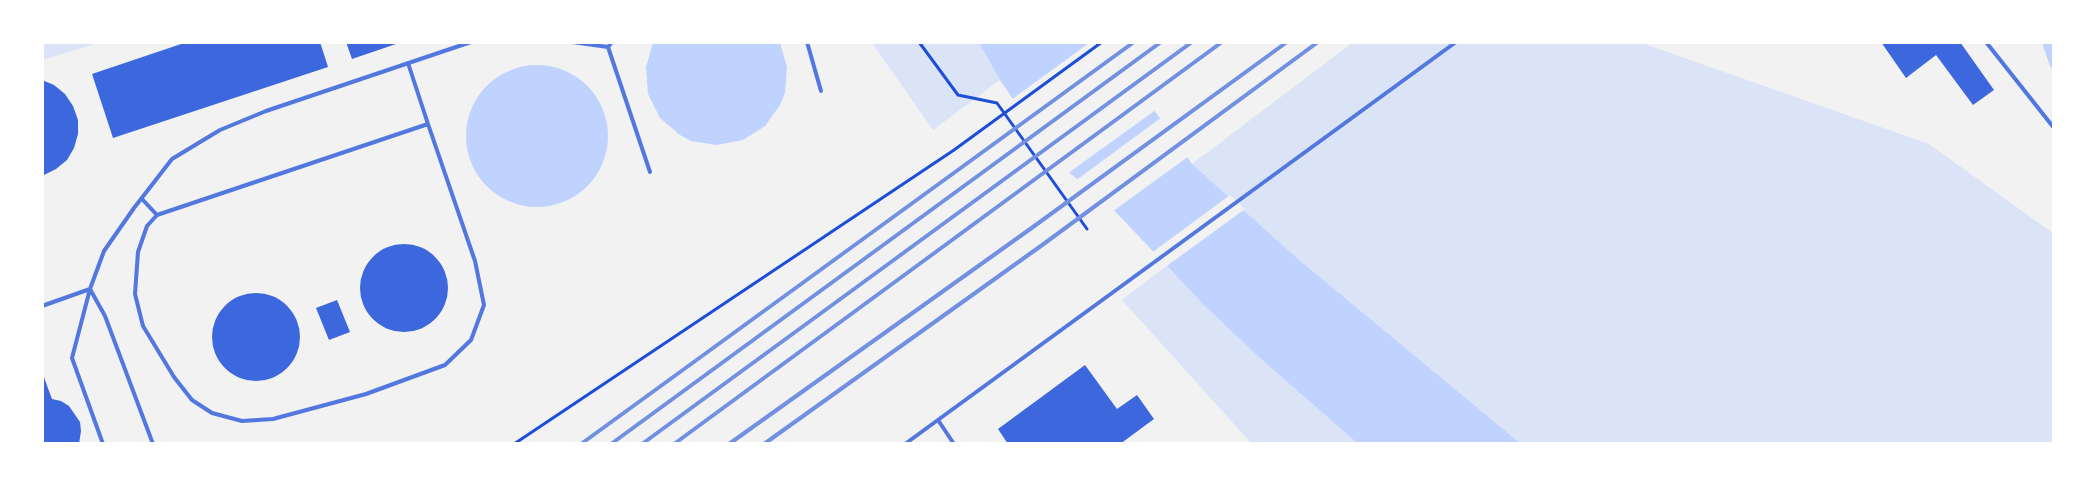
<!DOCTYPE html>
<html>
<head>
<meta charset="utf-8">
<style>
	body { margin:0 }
	#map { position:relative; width:2096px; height:486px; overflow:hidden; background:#f2f2f2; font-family:"Source Sans 3",sans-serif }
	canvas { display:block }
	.frame { position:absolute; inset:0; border:44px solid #fff; pointer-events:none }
</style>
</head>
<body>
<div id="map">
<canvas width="2096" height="486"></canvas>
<div class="frame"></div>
</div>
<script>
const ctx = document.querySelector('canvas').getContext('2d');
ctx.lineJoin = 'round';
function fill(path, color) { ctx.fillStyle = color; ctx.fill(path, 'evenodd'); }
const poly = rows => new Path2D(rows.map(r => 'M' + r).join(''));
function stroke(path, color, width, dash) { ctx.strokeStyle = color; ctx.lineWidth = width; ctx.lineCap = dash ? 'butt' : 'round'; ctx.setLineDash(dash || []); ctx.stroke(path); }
fill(poly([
	[43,42,98,42,98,43,43,60],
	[872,43,979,43,1000,80,933,130],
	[1352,43,1642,43,1929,144,2053,233,2053,443,1520,443,1298,259,1192,164],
	[1166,266,1261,359,1357,443,1251,443,1122,300]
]), '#dbe4f7');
fill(poly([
	[653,43,780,43,787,67,785,93,780,105,765,126,743,140,717,145,691,141,680,135,660,118,648,94,646,67],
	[979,43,1103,43,1145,97,1192,164,1298,259,1520,443,1357,443,1261,359,1204,305,1109,205,1055,161,1000,80],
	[2042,43,2053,43,2053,71,2050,66],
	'466 136a71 71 0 1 1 142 0a71 71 0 1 1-142 0Z'
]), '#bfd3fe');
fill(poly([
	[1106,42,1157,109,1067,174,1053,163,1011,100,1089,43],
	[1162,117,1189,156,1112,212,1075,181],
	[1230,195,1245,209,1164,268,1150,254]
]), '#f2f2f2');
fill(poly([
	[187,42,320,42,328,67,113,138,92,74],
	[346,42,399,42,399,43,352,59],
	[1881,42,1960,42,1994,90,1973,105,1936,55,1906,78],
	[42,80,54,85,65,94,73,106,78,120,78,134,74,148,67,160,56,169,42,176],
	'360 288a44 44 0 1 1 88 0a44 44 0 1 1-88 0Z',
	'212 337a44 44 0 1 1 88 0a44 44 0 1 1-88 0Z',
	[337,300,350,332,329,340,316,308],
	[1085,365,1117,409,1137,395,1154,419,1120,444,1008,444,998,429],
	[42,372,52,399,61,401,69,406,80,422,81,431,79,444,42,444]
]), '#3d67dc');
stroke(poly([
	[919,42,958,95,997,103,1087,229],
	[514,444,954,150,1102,42]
]), '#1d4ed8', 3);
stroke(poly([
	[572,42,608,47,612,42],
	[807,42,821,91],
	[1986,42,2054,128],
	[608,47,650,172],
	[408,63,428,124,475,261,484,305,471,340,445,365,366,394,273,419,242,421,212,413,192,400,174,377,143,326,135,294,138,252,147,226,157,215,428,124],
	[142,199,157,215],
	[90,289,72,358,103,444],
	[42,306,90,289],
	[938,420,954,444],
	[153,444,105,316,90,289,104,251,134,208,172,159,220,130,266,111,471,42],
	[905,444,1456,42]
]), '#5277de', 4);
stroke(poly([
	[581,444,1134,42],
	[611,444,1161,42],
	[642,444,1192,42],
	[674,444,1222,42],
	[729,444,1033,227,1287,42],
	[764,444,1045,243,1318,42]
]), '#7290e2', 4);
</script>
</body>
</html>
